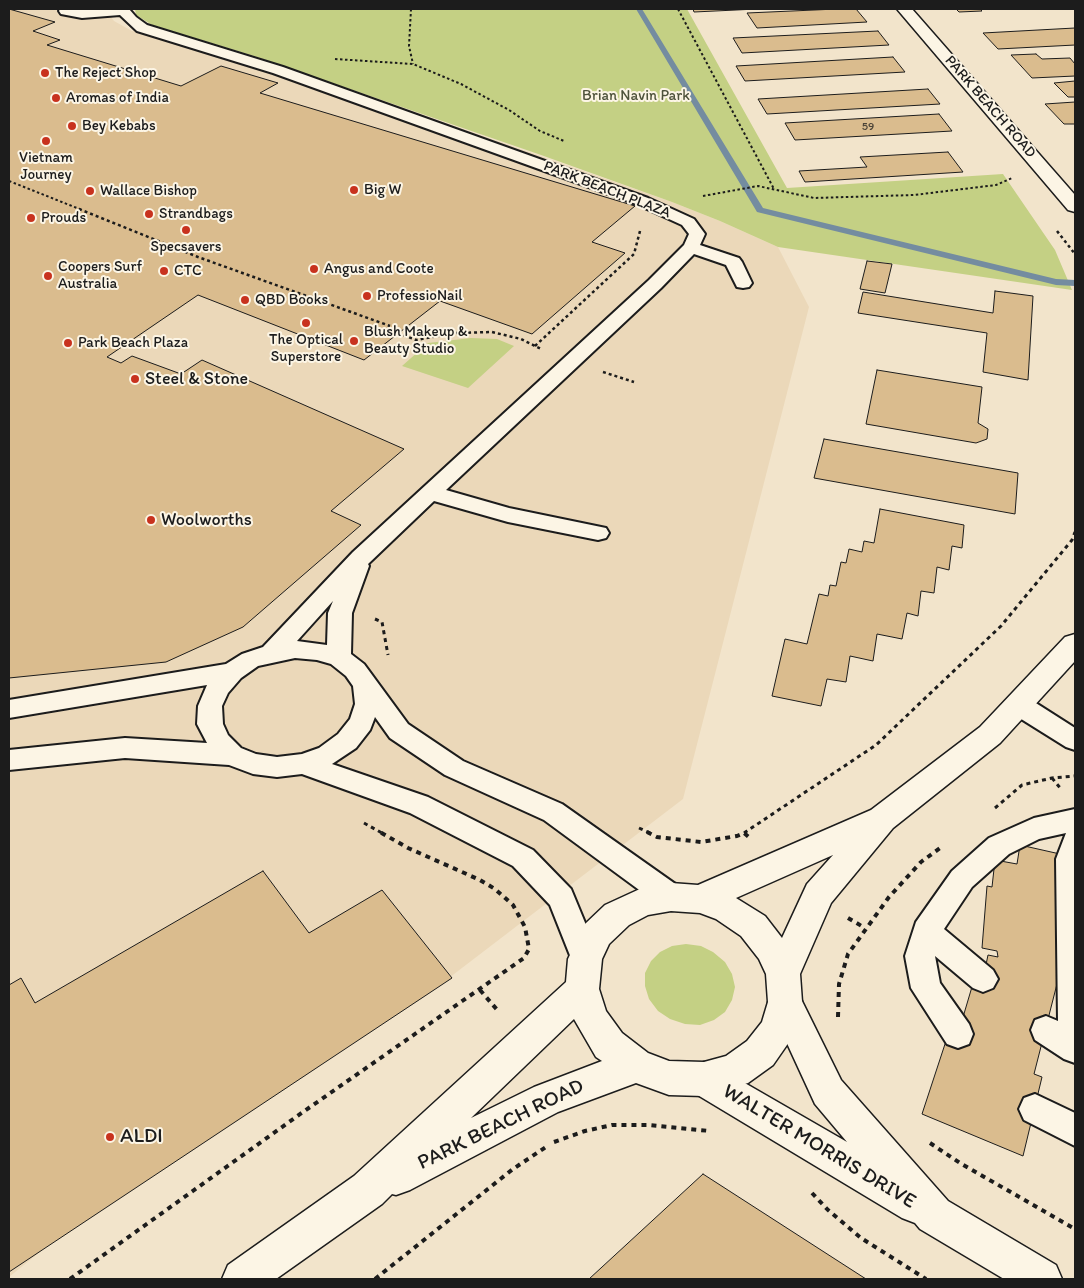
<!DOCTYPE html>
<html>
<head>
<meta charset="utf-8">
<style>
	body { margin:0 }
	#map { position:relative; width:1084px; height:1288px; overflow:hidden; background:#f2e4cb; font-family:Itim,sans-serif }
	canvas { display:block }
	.frame { position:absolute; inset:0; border:10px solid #1c1c1c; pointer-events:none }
</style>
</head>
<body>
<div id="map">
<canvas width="1084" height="1288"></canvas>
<div class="frame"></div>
</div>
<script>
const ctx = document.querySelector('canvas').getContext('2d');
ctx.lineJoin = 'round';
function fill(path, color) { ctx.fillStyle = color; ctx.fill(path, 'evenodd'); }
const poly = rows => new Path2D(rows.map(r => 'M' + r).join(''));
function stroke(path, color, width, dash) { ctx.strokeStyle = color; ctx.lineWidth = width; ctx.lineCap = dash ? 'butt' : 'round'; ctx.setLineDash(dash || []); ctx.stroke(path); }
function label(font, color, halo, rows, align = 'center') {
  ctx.font = font + ' Itim,sans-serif'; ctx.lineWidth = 4; ctx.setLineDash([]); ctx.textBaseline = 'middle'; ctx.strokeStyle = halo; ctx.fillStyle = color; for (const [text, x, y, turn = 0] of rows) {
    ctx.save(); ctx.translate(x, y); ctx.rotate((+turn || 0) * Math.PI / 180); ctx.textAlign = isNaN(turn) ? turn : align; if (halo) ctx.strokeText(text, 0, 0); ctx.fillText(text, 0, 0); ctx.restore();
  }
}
fill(poly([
	[9,9,105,9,114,21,132,31,154,26,254,56,672,202,720,221,778,247,809,307,683,799,424,997,66,1231,9,1277]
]), '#ebd8b9');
fill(poly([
	[135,9,687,9,787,188,1003,174,1055,250,1072,290,778,247,720,221,672,202,541,155,254,56,152,25,136,15],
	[471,338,497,339,514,346,468,388,402,366,428,343],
	[686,944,701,946,713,952,725,962,732,974,735,987,732,1000,725,1012,714,1020,700,1025,685,1024,670,1019,658,1011,649,999,645,986,645,973,651,961,660,952,672,946]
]), '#c4d084');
fill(poly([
	[636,9,642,9,763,208,1056,279,1075,280,1075,286,1056,285,757,212,636,9]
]), '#748ca0');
const building = poly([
	[9,9,55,22,33,31,60,40,47,45,181,86,221,66,278,83,260,93,635,206,592,242,625,253,532,334,440,301,364,360,198,295,107,357,121,363,132,356,181,374,202,360,404,449,331,511,361,525,243,627,166,662,9,678,9,9],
	[693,9,757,9,694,12,693,9],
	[837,9,856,9,867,22,757,28,747,13,837,9],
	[956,9,980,9,982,11,959,12,956,9],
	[1075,28,1075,45,998,49,983,33,1075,28],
	[878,31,889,45,742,53,733,38,878,31],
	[1036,54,1042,59,1070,58,1075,64,1075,76,1032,78,1011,55,1036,54],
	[893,57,905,72,745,81,736,66,893,57],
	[1075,81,1075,97,1068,97,1054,83,1075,81],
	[928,89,940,104,767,114,758,99,928,89],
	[1075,102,1075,124,1064,124,1045,104,1075,102],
	[939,114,952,131,795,140,785,123,939,114],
	[948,152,963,172,805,182,799,171,867,167,860,157,948,152],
	[867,261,892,264,885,293,860,289,867,261],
	[995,291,1033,296,1028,380,983,372,987,333,858,313,863,292,993,313,995,291],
	[877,370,982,387,978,423,988,429,987,439,976,443,866,424,877,370],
	[824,439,1018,473,1015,514,814,478,824,439],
	[880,509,964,525,962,548,952,546,949,570,937,567,934,593,921,591,918,616,907,613,902,639,877,634,873,661,850,656,846,682,827,679,821,706,772,696,785,639,807,644,819,594,828,596,830,585,836,586,841,562,846,563,849,549,862,552,864,541,874,543,880,509],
	[1020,845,1060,854,1058,980,1034,1074,1042,1077,1023,1156,922,1114,946,1041,958,1034,974,980,983,979,988,955,998,957,997,951,982,948,987,886,992,887,995,860,1017,864,1020,845],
	[263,871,309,933,382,890,452,978,9,1272,9,985,21,978,35,1003,263,871],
	[703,1174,866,1279,589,1279,703,1174]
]);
fill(building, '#dabc8e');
stroke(building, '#1c1c1c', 1);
const lane = poly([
	[60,9,129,9,136,17,147,25,283,67,648,198,694,219,705,234,700,245,739,258,742,262,752,283,749,287,743,288,737,287,726,265,694,254,661,288,446,490,509,508,606,528,609,533,606,538,598,540,508,522,434,501,368,564,369,566,352,613,351,654,364,664,408,724,463,761,562,804,681,888,685,897,681,906,671,909,661,906,544,820,445,775,390,738,375,717,370,730,356,748,332,764,428,797,533,850,571,889,600,959,595,968,585,972,575,968,550,905,513,866,410,813,302,774,277,777,253,774,229,765,125,758,9,770,9,750,125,738,207,743,197,724,198,706,207,685,9,718,9,700,226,664,242,654,263,647,353,552,649,280,684,245,689,234,682,225,636,204,273,73,137,31,120,15,82,18,61,14,59,11,60,9],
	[333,601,328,613,327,645,297,641,333,601],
	[295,658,317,660,331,664,346,676,353,686,355,704,350,719,338,734,319,748,302,754,277,757,256,754,241,748,228,735,223,724,222,706,228,693,241,678,258,666,295,658],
	[1019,696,1028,698,1075,728,1075,750,1066,747,1010,712,1007,705,1010,698,1019,696],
	[1075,809,1075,1063,1064,1059,1035,1040,1031,1030,1035,1020,1046,1016,1058,1021,1056,859,1066,833,1039,839,1009,854,972,887,944,929,993,970,998,979,993,988,983,992,973,988,935,956,940,983,969,1024,973,1034,969,1044,958,1048,947,1044,911,988,905,956,916,922,952,871,989,838,1034,818,1075,809],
	[1035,1094,1075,1113,1075,1146,1024,1120,1019,1109,1024,1098,1035,1094]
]);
const street = poly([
	[785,986,797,991,841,1080,948,1201,1056,1265,1062,1279,1004,1279,920,1229,915,1223,902,1218,691,1091,686,1079,691,1067,704,1062,717,1067,847,1142,815,1104,768,1002,773,991,785,986]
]);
const secondary = poly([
	[897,9,912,9,1075,195,1075,212,1068,210,897,9],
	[1075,634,1075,661,1000,743,893,828,831,903,800,974,802,1002,795,1030,789,1042,773,1065,748,1083,704,1096,669,1095,636,1083,558,1112,410,1190,396,1195,392,1194,382,1204,276,1279,222,1279,228,1265,354,1176,566,982,568,959,585,924,605,905,642,888,671,883,698,885,871,810,980,727,1065,637,1075,634],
	[833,855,807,884,782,938,765,916,736,898,833,855],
	[671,911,700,913,716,919,741,936,759,959,766,974,768,1002,762,1022,747,1041,726,1056,704,1062,669,1061,648,1053,622,1033,606,1011,599,989,602,959,609,944,629,925,648,915,671,911],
	[574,1019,596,1057,602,1061,534,1087,471,1118,574,1019]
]);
stroke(lane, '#1c1c1c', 4);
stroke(street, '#1c1c1c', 3);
stroke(secondary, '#1c1c1c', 3);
stroke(poly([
	[411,9,409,46,413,64],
	[678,9,774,189],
	[335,59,413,64,461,84,509,110,540,131,564,141],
	[9,181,82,210],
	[703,196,758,186,814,198,914,195,996,185,1012,178]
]), '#1c1c1c', 2, [2.5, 2.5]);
stroke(poly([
	[79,209,198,257,390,326],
	[1057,231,1075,254],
	[398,333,416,340,455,333,492,332,521,339,541,349],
	[535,346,634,254,640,231],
	[603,372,634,382]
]), '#1c1c1c', 2.5, [3, 3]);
stroke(poly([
	[375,619,382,622,388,655],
	[1052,778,1061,789],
	[995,808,1022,785,1052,778,1075,776],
	[364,823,382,833],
	[639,828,650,833],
	[744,833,876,745,1001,626,1072,540,1075,532]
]), '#1c1c1c', 3, [4, 4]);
stroke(poly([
	[647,832,657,837,701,842,737,836,744,833,750,838],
	[848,918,865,928],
	[480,990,499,1012],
	[838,1017,839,984,848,954,889,897,921,862,940,848],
	[554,1142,585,1131,612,1125,648,1125,710,1131],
	[930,1143,960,1163,1075,1229],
	[812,1193,828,1210,861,1238,926,1279],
	[70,1279,303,1112,524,958,529,949,525,927,513,905,495,889,480,880,408,848,380,832],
	[375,1279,513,1169,549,1145]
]), '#1c1c1c', 4, [5, 5]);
fill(lane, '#fcf5e5');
fill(street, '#fcf5e5');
fill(secondary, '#fcf5e5');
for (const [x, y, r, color] of [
	[45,73,5,"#c8321e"],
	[56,98,5,"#c8321e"],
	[72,126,5,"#c8321e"],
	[46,141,5,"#c8321e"],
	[354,190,5,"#c8321e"],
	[90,191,5,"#c8321e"],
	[149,214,5,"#c8321e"],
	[31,218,5,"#c8321e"],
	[186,230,5,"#c8321e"],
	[314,269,5,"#c8321e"],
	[164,271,5,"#c8321e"],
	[48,276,5,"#c8321e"],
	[367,296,5,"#c8321e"],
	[245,300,5,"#c8321e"],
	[306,323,5,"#c8321e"],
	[354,341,5,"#c8321e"],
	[68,343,5,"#c8321e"],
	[135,379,5,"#c8321e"],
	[151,520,5,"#c8321e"],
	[110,1137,5,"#c8321e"]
]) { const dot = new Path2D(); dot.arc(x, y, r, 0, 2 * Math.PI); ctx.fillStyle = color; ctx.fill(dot); stroke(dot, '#fcf5e5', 2); }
label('12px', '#4c4438', null, [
	["59",868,127]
]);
label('15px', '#1c1c1c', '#fcf5e5', [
	["The Reject Shop",55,73],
	["Aromas of India",66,98],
	["Bey Kebabs",82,126],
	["Vietnam",46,158,"center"],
	["Journey",46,175,"center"],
	["Big W",364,190],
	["Wallace Bishop",100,191],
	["Strandbags",159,214],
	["Prouds",41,218],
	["Specsavers",186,247,"center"],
	["Coopers Surf",58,267],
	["Australia",58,284],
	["Angus and Coote",324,269],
	["CTC",174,271],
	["ProfessioNail",377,296],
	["QBD Books",255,300],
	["Blush Makeup &",364,332],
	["Beauty Studio",364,349],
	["The Optical",306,340,"center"],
	["Superstore",306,357,"center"],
	["Park Beach Plaza",78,343]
], 'left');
label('15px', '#4e523b', '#fcf5e5', [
	["Brian Navin Park",636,96]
]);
label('15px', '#1c1c1c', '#fcf5e5', [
	["PARK BEACH ROAD",990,107,49],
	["PARK BEACH PLAZA",607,190,21]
]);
label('18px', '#1c1c1c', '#fcf5e5', [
	["Steel & Stone",145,379],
	["Woolworths",161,520]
], 'left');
label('21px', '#1c1c1c', '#fcf5e5', [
	["PARK BEACH ROAD",501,1125,-26],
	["WALTER MORRIS DRIVE",819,1147,31]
]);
label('21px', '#1c1c1c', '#fcf5e5', [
	["ALDI",120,1137]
], 'left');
</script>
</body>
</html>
